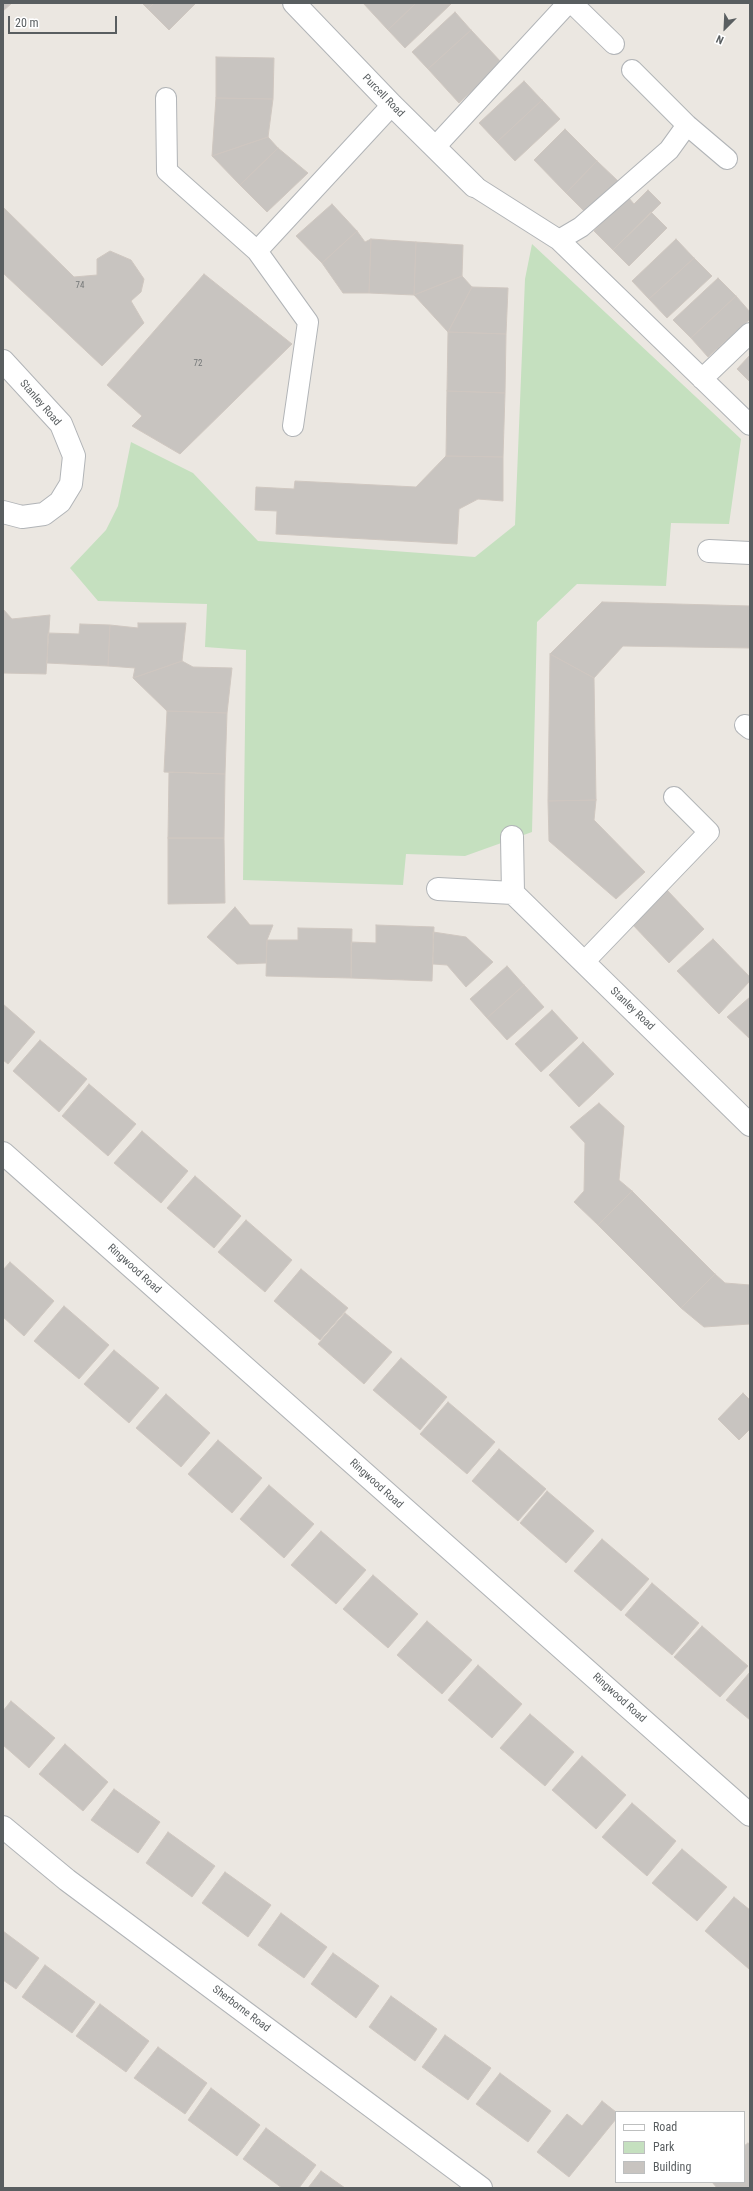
<!DOCTYPE html>
<html>
<head>
<meta charset="utf-8">
<style>
	body { margin:0 }
	#map { position:relative; width:753px; height:2191px; overflow:hidden; background:#ebe7e1; font-family:"Roboto Condensed",sans-serif }
	canvas { display:block }
	.frame { position:absolute; inset:0; border:4px solid #595e60; pointer-events:none }
	.legend { position:absolute; left:615px; top:2111px; width:130px; height:72px; box-sizing:border-box; background:#fff; border:1px solid #bdbfbf; margin:0; padding:5px 7px; list-style:none; font-size:12px; color:#595e60 }
	.legend li { display:flex; align-items:center; gap:8px; height:20px }
	.legend b { width:20px; border:1px solid #bdbfbf }
	.north { position:absolute; left:705px; top:8px; width:40px; height:40px; -webkit-text-stroke:3px #fff; paint-order:stroke; rotate:204deg; font-size:11px; font-weight:700; line-height:16px; text-align:center; color:#595e60 }
	.north::after { content:''; display:block; margin:auto; width:14px; height:18px; background:#595e60; clip-path:polygon(50% 0,100% 100%,50% 72%,0 100%) }
	.scale { position:absolute; left:8px; top:16px; width:109px; height:18px; box-sizing:border-box; border:2px solid #595e60; border-top:0; padding-left:5px; font-size:12px; line-height:14px; white-space:nowrap; color:#595e60; -webkit-text-stroke:3px #fff; paint-order:stroke }
</style>
</head>
<body>
<div id="map">
<canvas width="753" height="2191"></canvas>
<div class="frame"></div>
<ul class="legend">
<li><b style="height:5px;background:#fff"></b>Road</li>
<li><b style="height:11px;background:#c5e0bf"></b>Park</li>
<li><b style="height:11px;background:#c8c4c0"></b>Building</li>
</ul>
<div class="north">N</div>
<div class="scale">20 m</div>
</div>
<script>
const ctx = document.querySelector('canvas').getContext('2d');
ctx.lineJoin = 'round';
function fill(path, color) { ctx.fillStyle = color; ctx.fill(path, 'evenodd'); }
const poly = rows => new Path2D(rows.map(r => 'M' + r).join(''));
function stroke(path, color, width, dash) { ctx.strokeStyle = color; ctx.lineWidth = width; ctx.lineCap = dash ? 'butt' : 'round'; ctx.setLineDash(dash || []); ctx.stroke(path); }
function label(font, color, halo, rows, align = 'center') {
  ctx.font = font + ' "Roboto Condensed",sans-serif'; ctx.lineWidth = 3; ctx.setLineDash([]); ctx.textBaseline = 'middle'; ctx.strokeStyle = halo; ctx.fillStyle = color; for (const [text, x, y, turn = 0] of rows) {
    ctx.save(); ctx.translate(x, y); ctx.rotate((+turn || 0) * Math.PI / 180); ctx.textAlign = isNaN(turn) ? turn : align; if (halo) ctx.strokeText(text, 0, 0); ctx.fillText(text, 0, 0); ctx.restore();
  }
}
fill(poly([
	[532,244,741,439,729,524,671,523,666,586,577,584,537,622,532,832,465,856,406,854,403,885,243,880,246,650,205,647,207,604,98,601,70,568,106,530,118,506,131,442,193,473,258,541,475,557,515,525,525,279]
]), '#c5e0bf');
const building = poly([
	[3,3,12,3,3,11,3,3],
	[142,3,154,3,148,9,142,3],
	[154,3,196,3,169,30,148,9,154,3],
	[363,3,416,3,388,30,363,3],
	[416,3,451,4,405,48,388,30,416,3],
	[455,12,471,30,428,69,412,52,455,12],
	[471,30,502,63,459,103,428,69,471,30],
	[216,57,274,58,273,99,216,98,216,57],
	[524,81,542,100,497,142,479,123,524,81],
	[216,98,273,99,268,137,212,156,216,98],
	[542,100,560,119,515,161,497,142,542,100],
	[565,129,597,161,566,193,534,160,565,129],
	[268,137,278,148,240,185,212,156,268,137],
	[278,148,308,173,267,212,240,185,278,148],
	[597,161,618,181,586,213,566,193,597,161],
	[648,190,661,203,613,250,594,231,628,197,634,204,648,190],
	[332,204,357,231,322,263,296,236,332,204],
	[3,207,74,277,97,275,97,259,110,251,131,260,144,279,141,292,131,301,144,323,102,366,3,273,3,207],
	[651,212,667,228,629,266,613,250,651,212],
	[357,231,365,242,371,239,369,293,343,293,322,263,357,231],
	[371,239,416,242,414,295,369,293,371,239],
	[676,239,694,258,649,299,632,281,676,239],
	[416,242,463,245,462,276,414,295,416,242],
	[694,258,712,276,667,318,649,299,694,258],
	[204,274,292,344,180,454,132,426,142,416,107,385,204,274],
	[462,276,472,287,448,332,414,295,462,276],
	[718,278,736,296,691,338,673,320,718,278],
	[472,287,508,288,506,334,448,332,472,287],
	[736,296,750,312,750,319,708,357,691,338,736,296],
	[448,332,506,334,505,393,447,391,448,332],
	[750,355,750,382,737,369,750,355],
	[447,391,505,393,503,457,446,456,447,391],
	[446,456,503,457,503,501,478,499,459,509,457,544,276,534,277,511,255,510,256,487,294,489,295,481,416,487,446,456],
	[602,602,750,606,750,648,623,646,594,678,550,654,602,602],
	[3,609,12,619,50,615,46,674,3,673,3,609],
	[138,623,186,623,182,661,133,678,135,668,108,666,110,625,138,628,138,623],
	[80,624,110,625,108,666,47,663,48,633,79,634,80,624],
	[550,654,594,678,596,800,548,801,550,654],
	[182,661,193,667,232,668,227,713,167,711,133,678,182,661],
	[167,711,227,713,225,774,164,772,167,711],
	[169,772,225,774,224,838,168,838,169,772],
	[596,800,594,820,645,872,616,899,549,841,548,801,596,800],
	[168,838,224,838,225,903,168,904,168,838],
	[667,890,704,929,669,963,632,924,667,890],
	[235,907,250,925,273,925,267,940,266,963,237,964,207,937,235,907],
	[376,925,434,927,432,981,351,978,351,942,376,943,376,925],
	[298,928,352,929,351,978,266,976,267,940,298,940,298,928],
	[433,932,466,937,493,962,466,987,447,965,433,964,433,932],
	[713,939,750,977,750,981,719,1014,677,971,713,939],
	[507,966,524,985,487,1018,470,999,507,966],
	[524,985,544,1007,507,1040,487,1018,524,985],
	[750,997,750,1039,727,1017,750,997],
	[3,1004,35,1032,8,1064,3,1060,3,1004],
	[552,1010,578,1038,541,1072,515,1044,552,1010],
	[40,1040,87,1079,59,1112,13,1071,40,1040],
	[583,1042,614,1074,579,1107,549,1075,583,1042],
	[89,1084,136,1124,108,1156,62,1116,89,1084],
	[599,1103,624,1126,619,1180,632,1191,598,1225,574,1202,584,1191,585,1143,570,1127,599,1103],
	[142,1131,188,1171,161,1203,114,1163,142,1131],
	[195,1176,241,1216,214,1248,167,1208,195,1176],
	[632,1191,715,1274,681,1308,598,1225,632,1191],
	[246,1220,292,1260,265,1292,218,1252,246,1220],
	[10,1262,54,1301,24,1336,3,1317,3,1270,10,1262],
	[301,1269,348,1308,320,1340,274,1301,301,1269],
	[715,1274,725,1283,750,1285,750,1324,704,1327,681,1308,715,1274],
	[64,1306,109,1345,79,1379,34,1341,64,1306],
	[345,1313,392,1352,364,1384,318,1344,345,1313],
	[114,1350,159,1388,129,1423,84,1384,114,1350],
	[401,1358,447,1397,420,1430,373,1390,401,1358],
	[743,1393,750,1400,750,1429,739,1440,718,1419,743,1393],
	[166,1394,210,1433,181,1467,136,1428,166,1394],
	[448,1402,495,1442,467,1474,420,1434,448,1402],
	[218,1440,262,1478,232,1513,188,1474,218,1440],
	[499,1449,546,1489,518,1521,472,1481,499,1449],
	[269,1485,314,1524,284,1558,240,1519,269,1485],
	[547,1491,594,1531,566,1563,520,1523,547,1491],
	[321,1531,366,1570,336,1604,291,1565,321,1531],
	[602,1539,649,1579,621,1611,574,1571,602,1539],
	[373,1575,418,1614,388,1648,343,1609,373,1575],
	[652,1583,699,1623,672,1655,625,1615,652,1583],
	[427,1621,472,1660,442,1694,397,1655,427,1621],
	[702,1626,748,1666,720,1697,674,1657,702,1626],
	[478,1665,522,1704,492,1738,448,1700,478,1665],
	[750,1672,750,1720,726,1700,750,1672],
	[11,1701,55,1738,29,1768,3,1745,3,1711,11,1701],
	[530,1714,574,1752,545,1786,500,1748,530,1714],
	[65,1744,108,1782,83,1811,39,1774,65,1744],
	[582,1756,626,1795,596,1829,552,1790,582,1756],
	[114,1789,160,1822,138,1853,91,1820,114,1789],
	[632,1803,676,1841,647,1876,602,1837,632,1803],
	[168,1832,215,1866,192,1897,146,1863,168,1832],
	[682,1849,727,1887,697,1921,652,1883,682,1849],
	[225,1872,271,1905,248,1937,202,1903,225,1872],
	[734,1897,750,1910,749,1969,705,1931,734,1897],
	[281,1913,327,1947,304,1978,258,1945,281,1913],
	[3,1931,39,1958,16,1989,3,1980,3,1931],
	[333,1953,379,1986,356,2018,311,1984,333,1953],
	[45,1965,95,2002,72,2033,22,1997,45,1965],
	[391,1996,437,2029,415,2061,369,2027,391,1996],
	[100,2004,149,2041,126,2072,76,2036,100,2004],
	[445,2035,491,2068,468,2100,422,2067,445,2035],
	[158,2047,207,2083,185,2114,134,2078,158,2047],
	[500,2073,551,2111,528,2142,476,2104,500,2073],
	[211,2088,260,2125,237,2156,188,2120,211,2088],
	[602,2101,616,2112,616,2119,569,2177,537,2152,567,2114,582,2126,602,2101],
	[266,2128,316,2165,299,2188,282,2188,243,2159,266,2128],
	[748,2143,750,2145,750,2188,717,2188,712,2182,744,2182,744,2146,748,2143],
	[321,2171,345,2188,308,2188,321,2171]
]);
fill(building, '#c8c4c0');
stroke(building, '#cfc7c0', 1);
const lane = poly([
	[572,3,614,44],
	[632,70,687,125,727,159],
	[166,98,167,171,257,251,308,322,293,426],
	[435,147,568,3],
	[474,186,559,240,750,425],
	[559,240,581,227,669,150,687,125],
	[257,251,392,105],
	[702,379,750,333],
	[745,725,750,729],
	[584,962,709,832,674,797]
]);
const street = poly([
	[294,3,392,105,474,186],
	[3,361,61,424,74,456,71,484,60,502,44,514,22,517,3,512],
	[709,551,750,553],
	[438,889,513,893,512,837],
	[513,893,750,1125],
	[3,1153,750,1815],
	[3,1827,67,1880,481,2188]
]);
stroke(lane, '#b1b4b7', 22);
stroke(street, '#b1b4b7', 24);
stroke(lane, '#fff', 20);
stroke(street, '#fff', 22);
label('9px', '#757878', null, [
	["74",80,286],
	["72",198,364]
]);
label('11px', '#595e60', '#fff', [
	["Purcell Road",383,96,46],
	["Stanley Road",40,403,49],
	["Stanley Road",632,1009,44],
	["Ringwood Road",134,1269,42],
	["Ringwood Road",376,1484,42],
	["Ringwood Road",619,1698,42],
	["Sherborne Road",241,2009,37]
]);
</script>
</body>
</html>
